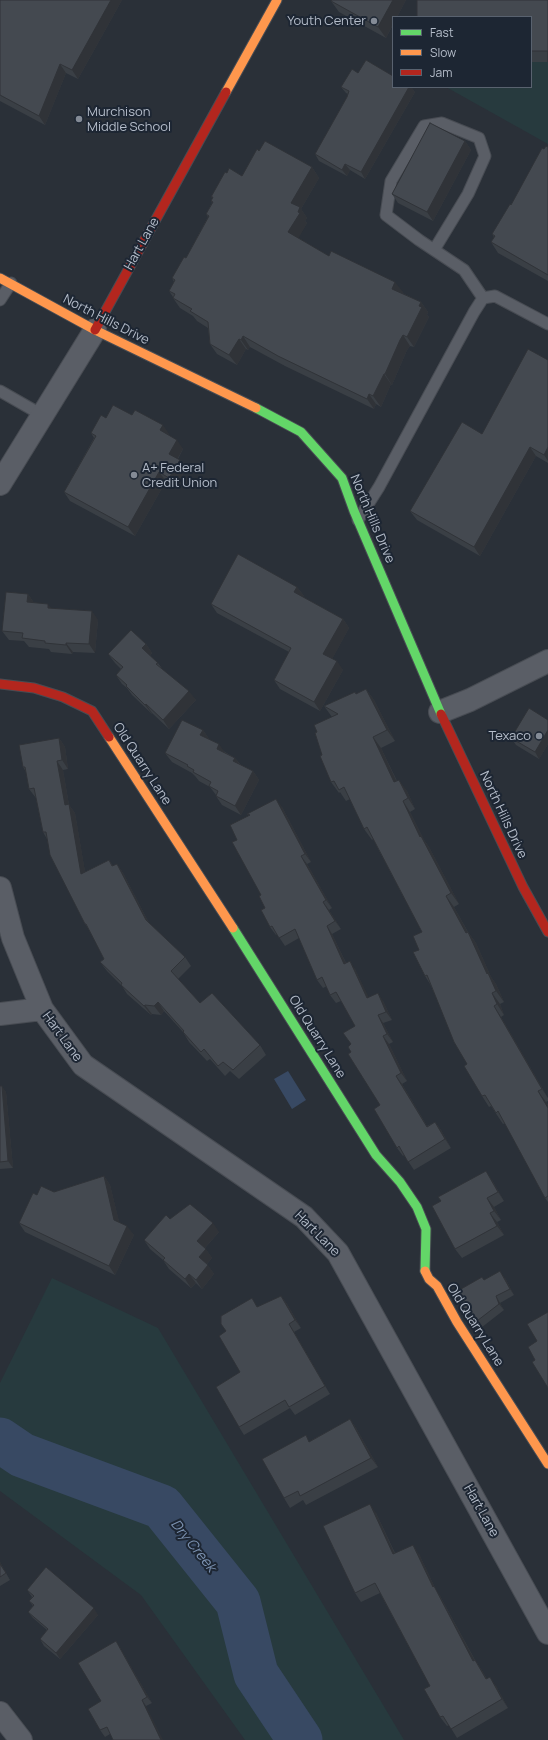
<!DOCTYPE html>
<html>
<head>
<meta charset="utf-8">
<style>
	body { margin:0 }
	#map { position:relative; width:548px; height:1740px; overflow:hidden; background:#2a3038; font-family:Manrope,sans-serif }
	canvas { display:block }
	.legend { position:absolute; left:392px; top:16px; width:140px; height:72px; box-sizing:border-box; background:#1d2633; border:1px solid #59626f; margin:0; padding:5px 7px; list-style:none; font-size:12px; color:#b4bcc9 }
	.legend li { display:flex; align-items:center; gap:8px; height:20px }
	.legend b { width:20px; border:1px solid #59626f }
</style>
</head>
<body>
<div id="map">
<canvas width="548" height="1740"></canvas>
<ul class="legend">
<li><b style="height:5px;background:#63d668"></b>Fast</li>
<li><b style="height:5px;background:#ff974d"></b>Slow</li>
<li><b style="height:5px;background:#b3261e"></b>Jam</li>
</ul>
</div>
<script>
const ctx = document.querySelector('canvas').getContext('2d');
ctx.lineJoin = 'round';
function fill(path, color) { ctx.fillStyle = color; ctx.fill(path, 'evenodd'); }
const poly = rows => new Path2D(rows.map(r => 'M' + r).join(''));
function stroke(path, color, width, dash) { ctx.strokeStyle = color; ctx.lineWidth = width; ctx.lineCap = dash ? 'butt' : 'round'; ctx.setLineDash(dash || []); ctx.stroke(path); }
function label(font, color, halo, rows, align = 'center') {
  ctx.font = font + ' Manrope,sans-serif'; ctx.lineWidth = 4; ctx.setLineDash([]); ctx.textBaseline = 'middle'; ctx.strokeStyle = halo; ctx.fillStyle = color; for (const [text, x, y, turn = 0] of rows) {
    ctx.save(); ctx.translate(x, y); ctx.rotate((+turn || 0) * Math.PI / 180); ctx.textAlign = isNaN(turn) ? turn : align; if (halo) ctx.strokeText(text, 0, 0); ctx.fillText(text, 0, 0); ctx.restore();
  }
}
fill(poly([
	[531,62,548,62,548,144,446,87,531,87],
	[52,1278,158,1328,404,1740,245,1740,141,1595,0,1491,0,1383]
]), '#273a3e');
fill(poly([
	[288,1071,306,1100,292,1109,274,1079]
]), '#384963');
stroke(poly([
	[0,1440,22,1455,162,1507,238,1602,256,1674,300,1740]
]), '#384963', 45);
const lane = poly([
	[434,250,468,194,485,156,479,138,442,123,424,126,391,181,386,215,419,240,464,270,483,298],
	[0,300,11,283],
	[0,391,42,415],
	[358,520,379,487,474,312,483,298,495,296,548,324]
]);
const street = poly([
	[0,484,95,330],
	[440,712,470,700,548,661],
	[0,888,13,938,42,1009,83,1065,304,1217,338,1253,548,1633],
	[0,1014,42,1009],
	[0,1713,21,1740]
]);
const fast = poly([
	[256,408,301,432,342,478,354,511,441,714],
	[233,928,376,1155,400,1182,417,1207,426,1229,425,1271]
]);
const slow = poly([
	[226,92,277,0],
	[0,278,95,330,256,408],
	[109,737,233,928],
	[425,1271,429,1279,437,1286,457,1322,548,1464]
]);
const jam = poly([
	[95,330,226,92],
	[0,684,34,688,63,697,92,711,109,737],
	[441,714,523,887,548,932]
]);
stroke(lane, '#484c53', 13);
stroke(street, '#484c53', 24);
stroke(fast, '#484c53', 11);
stroke(slow, '#484c53', 11);
stroke(jam, '#484c53', 11);
stroke(lane, '#5a5e66', 11);
stroke(street, '#5a5e66', 22);
stroke(fast, '#63d668', 9);
stroke(slow, '#ff974d', 9);
stroke(jam, '#b3261e', 9);
fill(poly([
	[0,0,122,0,78,79,66,73,45,125,0,101],
	[406,0,386,38,339,12,331,1],
	[548,0,548,62,531,62,531,17],
	[358,73,393,87,411,87,415,92,365,179,350,170,347,176,319,161,315,154,347,97,348,94,346,93,341,87],
	[465,141,471,150,433,221,398,203,392,194],
	[548,147,548,281,498,253,491,242,494,237,492,234,511,205,544,149],
	[259,151,312,167,319,178,301,209,307,218,305,221,307,223,298,238,329,256,403,292,402,293,421,302,428,312,427,315,429,317,414,347,410,346,407,350,392,385,391,384,381,407,376,404,374,409,285,366,250,347,248,350,246,349,237,365,217,354,210,344,208,328,197,321,193,316,180,308,173,298,173,297,169,291,174,282,172,278,186,258,208,217,206,214,212,203,211,201,213,198,211,197,227,173,242,176],
	[548,360,548,463,536,456,480,556,417,520,410,511,482,434],
	[132,415,169,434,168,435,183,449,178,459,186,469,176,487,166,481,135,536,70,501,64,492,94,438,91,433,106,418],
	[297,587,304,596,303,597,343,619,349,628,332,659,343,670,320,711,280,689,274,680,289,652,217,613,211,604],
	[28,594,34,603,52,609,98,620,95,653,73,652,72,654,51,652,49,649,29,647,24,641,9,640,2,631],
	[146,644,152,653,150,656,158,663,163,670,196,700,169,729,152,713,152,714,132,695,127,688,122,684,116,675,121,669,115,663,108,654],
	[366,689,374,700,395,741,381,748,397,781,407,791,415,809,410,812,424,840,429,847,459,904,454,907,468,932,476,943,491,977,496,984,504,1002,500,1004,504,1015,501,1017,548,1098,548,1101,546,1102,548,1105,548,1202,545,1198,505,1123,503,1124,491,1106,489,1107,482,1096,430,984,425,976,419,950,422,932,373,839,372,840,364,829,350,799,346,801,340,792,339,793,331,782,322,755,317,732,332,717,324,706,355,692,356,694],
	[548,720,548,744,539,759,516,745,511,738],
	[203,730,209,739,225,752,235,758,241,765,253,771,259,780,241,815,222,805,216,796,216,795,210,787,199,781,195,776,192,773,172,762,165,753],
	[59,738,65,747,68,769,63,770,69,805,75,813,85,872,109,860,113,866,117,864,123,873,149,923,185,957,191,966,178,979,200,1003,260,1045,266,1055,239,1079,230,1071,225,1076,210,1059,207,1061,189,1042,183,1032,164,1011,161,1015,152,1014,151,1015,127,994,122,986,107,971,100,962,104,959,91,932,85,924,47,839,43,832,36,798,29,789,26,772,23,767],
	[282,807,311,862,307,864,332,908,329,910,341,929,332,934,346,963,355,969,368,997,383,1001,392,1020,383,1023,393,1042,389,1044,407,1081,402,1084,427,1126,435,1122,441,1130,451,1148,414,1170,404,1155,403,1156,397,1148,380,1105,351,1052,351,1044,355,1026,341,1001,336,1003,330,995,327,986,323,988,317,980,299,938,285,946,277,934,276,935,270,927,265,908,261,895,237,840,249,816,247,814],
	[0,1086,6,1092,13,1168,0,1169],
	[104,1176,110,1185,119,1222,134,1235,115,1275,25,1232,19,1223,37,1195,54,1192],
	[492,1180,504,1201,494,1207,501,1220,497,1222,504,1235,462,1258,455,1249],
	[170,1219,219,1232,205,1248,212,1258,207,1264,214,1274,202,1289,196,1283,191,1288,169,1269,163,1260,150,1249,144,1240],
	[505,1278,514,1295,500,1303,504,1310,477,1331,473,1324,484,1280],
	[281,1296,287,1304,301,1328,294,1332,330,1394,295,1415,290,1408,244,1435,239,1427,240,1372,226,1331,258,1307],
	[350,1419,356,1428,378,1467,306,1505,303,1500,290,1508,284,1498,310,1441],
	[376,1513,395,1553,419,1554,436,1590,440,1596,475,1660,481,1669,487,1679,496,1686,508,1708,457,1738,449,1725,447,1726,440,1717,430,1686,380,1593,361,1602,355,1593],
	[0,1562,10,1580,0,1586],
	[27,1590,98,1615,60,1659,44,1646,40,1639,47,1630,33,1618,28,1612,33,1606,29,1601,32,1597],
	[116,1641,120,1648,152,1703,146,1706,110,1734,105,1737,100,1730,101,1701]
]), '#3a3f45');
fill(poly([
	[111,0,122,0,78,79,72,70],
	[393,0,406,0,397,17,393,17,393,24,386,38,378,27],
	[60,64,66,73,45,125,39,116],
	[409,87,411,87,415,92,365,179,361,172],
	[465,141,471,150,433,221,427,212],
	[345,164,350,170,347,176,342,170],
	[312,167,319,178,301,209,307,218,305,221,307,223,296,243,288,232,291,203],
	[395,282,403,292,399,299,392,289],
	[421,302,428,312,427,315,429,317,414,347,407,337],
	[403,335,410,346,407,350,392,385,385,374,400,340],
	[243,336,250,347,248,350,241,340],
	[239,339,246,349,237,365,229,355],
	[384,374,391,384,381,407,373,396],
	[369,394,376,404,374,409,367,399],
	[163,425,169,434,166,439,160,430],
	[177,440,183,449,175,463,169,454],
	[530,447,536,456,480,556,474,547],
	[548,447,548,461,544,455],
	[180,460,186,469,176,487,169,478],
	[159,472,166,481,135,536,128,527],
	[297,587,304,596,301,601,294,592],
	[28,594,34,603,27,602],
	[48,604,55,613,48,608],
	[92,611,98,620,95,653,89,644],
	[343,619,349,628,330,663,323,654],
	[66,643,73,652,72,654,66,645],
	[146,644,152,653,149,657,142,648],
	[337,661,343,670,320,711,314,702],
	[366,689,374,700,395,741,387,730],
	[189,691,196,700,169,729,163,720],
	[146,704,152,713,152,714,145,705],
	[203,730,209,739,200,735],
	[548,730,548,744,539,759,535,752],
	[373,737,381,748,402,793,394,782],
	[59,738,65,747,68,769,62,760],
	[219,744,225,753,217,749],
	[235,758,242,767,233,761],
	[57,761,63,770,69,805,75,813,87,883,81,874,65,805],
	[253,771,259,780,241,815,235,806],
	[399,780,407,791,415,809,408,798],
	[276,799,282,807,311,862,305,854],
	[403,801,410,812,424,840,429,847,459,904,451,893,420,837],
	[301,856,307,864,332,908,326,900],
	[117,864,123,873,152,929,146,920],
	[446,896,454,907,472,940,468,932,476,943,491,977,496,984,504,1002,496,991,466,933],
	[323,902,329,910,341,929,335,921],
	[327,926,332,934,350,972,344,964],
	[350,961,355,969,373,1006,367,998],
	[378,993,383,1001,392,1020,386,1012],
	[492,993,500,1004,504,1015,497,1004],
	[158,1002,164,1011,161,1015,154,1006],
	[145,1005,152,1014,151,1015,144,1006],
	[494,1006,501,1017,548,1098,542,1089],
	[378,1015,383,1023,393,1042,387,1034],
	[383,1036,389,1044,407,1081,401,1073],
	[396,1076,402,1084,432,1135,427,1127],
	[2,1086,6,1092,13,1168,8,1161],
	[538,1091,546,1102,548,1105,548,1108],
	[435,1122,441,1130,451,1148,445,1139],
	[486,1171,492,1180,504,1201,498,1192],
	[104,1176,110,1185,121,1229,114,1220],
	[487,1198,494,1207,501,1220,494,1211],
	[490,1213,497,1222,504,1235,497,1226],
	[213,1223,219,1232,203,1250,197,1241],
	[127,1226,134,1235,115,1275,109,1266],
	[206,1249,212,1258,205,1266,199,1257],
	[208,1265,214,1274,202,1289,196,1280],
	[500,1271,505,1278,514,1295,510,1289],
	[189,1274,196,1283,191,1288,185,1279],
	[281,1296,287,1304,301,1328,295,1320],
	[496,1296,504,1310,499,1304],
	[289,1324,294,1332,330,1394,325,1386],
	[350,1419,356,1428,378,1467,371,1458],
	[370,1504,376,1513,399,1563,393,1554],
	[413,1545,419,1554,436,1590,440,1596,480,1670,473,1661,433,1587],
	[0,1562,10,1580,6,1573,0,1564],
	[94,1608,98,1615,60,1659,56,1653],
	[116,1641,120,1648,152,1703,147,1697],
	[475,1660,481,1669,492,1688,486,1679],
	[490,1677,496,1686,508,1708,502,1699],
	[142,1700,146,1706,163,1740,161,1740]
]), '#303338');
const building = poly([
	[0,0,111,0,72,70,60,64,39,116,0,95,0,0],
	[332,0,393,0,378,27,331,1,332,0],
	[417,0,548,0,548,62,548,51,531,51,531,17,417,17,417,0],
	[366,60,393,76,393,87,409,87,361,172,345,164,342,170,315,154,347,97,349,91,341,87,352,69,358,73,366,60],
	[430,123,465,141,427,212,392,194,430,123],
	[265,141,312,167,291,203,300,207,298,212,300,213,288,232,329,256,331,251,395,282,392,289,421,302,419,306,422,307,407,337,403,335,400,340,385,374,384,374,373,396,369,394,367,399,278,356,243,336,241,340,239,339,229,355,210,344,208,322,190,311,192,309,173,298,175,294,169,291,175,280,172,278,184,257,186,258,209,216,206,214,213,202,211,201,213,197,211,197,225,172,227,173,229,168,242,176,257,149,259,151,265,141],
	[546,146,548,147,548,275,491,242,495,236,492,234,510,204,511,205,542,148,544,149,546,146],
	[528,349,548,360,548,447,544,455,530,447,474,547,410,511,462,422,482,434,528,349],
	[113,405,132,415,135,410,163,425,160,430,177,440,169,454,180,460,169,478,159,472,128,527,64,492,96,436,91,433,101,415,106,418,113,405],
	[238,554,297,587,294,592,343,619,323,654,337,661,314,702,274,680,291,648,211,604,238,554],
	[6,592,28,594,27,602,48,604,48,608,92,611,89,644,66,643,66,645,45,643,45,641,22,638,23,633,2,631,6,592],
	[131,630,146,644,142,648,158,663,156,664,189,691,163,720,146,704,145,705,126,686,127,685,116,675,123,667,108,654,131,630],
	[366,689,387,730,373,737,394,782,399,780,408,798,403,801,420,837,421,836,451,893,446,896,466,933,468,932,487,974,488,973,496,991,492,993,497,1004,494,1006,542,1089,538,1091,548,1108,548,1196,545,1198,498,1111,496,1113,485,1095,482,1096,464,1066,467,1064,454,1042,427,975,425,976,413,952,419,950,413,936,422,932,367,827,364,829,344,787,339,790,334,781,331,782,320,756,322,755,315,733,317,732,314,725,338,714,324,706,355,692,356,694,366,689],
	[529,708,548,720,548,730,535,752,511,738,529,708],
	[182,720,203,730,200,735,219,744,217,749,235,758,233,761,253,771,235,806,216,796,218,791,209,786,211,782,193,772,194,770,187,766,188,765,165,753,182,720],
	[59,738,62,760,57,761,65,805,69,804,81,874,109,860,112,866,117,864,146,920,185,957,171,971,200,1003,212,993,260,1045,233,1070,223,1062,218,1066,204,1049,201,1052,183,1032,184,1031,158,1002,154,1006,145,1005,144,1006,121,985,122,983,100,962,104,959,86,924,85,924,50,855,46,832,43,832,34,788,29,789,25,767,23,767,19,745,59,738],
	[276,799,305,854,301,856,326,900,323,902,335,921,327,926,344,964,350,961,367,998,378,993,386,1012,378,1015,387,1034,383,1036,401,1073,396,1076,427,1127,435,1122,445,1139,408,1162,399,1146,397,1148,374,1109,380,1105,348,1054,351,1052,348,1047,351,1044,343,1033,355,1026,336,992,330,995,322,977,317,980,295,929,279,938,272,926,270,927,261,910,265,908,259,896,261,895,232,842,237,840,230,825,250,815,247,814,276,799],
	[0,1086,2,1086,8,1161,0,1162,0,1086],
	[486,1171,498,1192,487,1198,494,1211,490,1213,497,1226,455,1249,432,1206,441,1201,438,1197,486,1171],
	[104,1176,114,1220,127,1226,109,1266,19,1223,33,1193,37,1195,41,1186,54,1192,104,1176],
	[190,1204,213,1223,197,1241,206,1249,199,1257,208,1265,196,1280,189,1274,185,1279,163,1260,165,1258,144,1240,166,1215,170,1219,190,1204],
	[500,1271,510,1289,496,1296,499,1304,473,1324,454,1293,482,1277,484,1280,500,1271],
	[281,1296,295,1320,289,1324,325,1386,289,1407,285,1400,239,1427,216,1387,240,1372,219,1336,226,1331,221,1324,221,1316,252,1298,257,1307,281,1296],
	[548,1312,548,1388,532,1362,535,1360,528,1347,537,1341,527,1324,548,1312],
	[350,1419,371,1458,300,1496,298,1491,284,1498,262,1459,306,1435,309,1442,350,1419],
	[370,1504,393,1554,413,1545,433,1587,434,1586,473,1661,475,1660,486,1679,490,1677,502,1699,451,1729,443,1716,440,1717,424,1689,430,1686,375,1583,355,1593,323,1526,370,1504],
	[0,1564,6,1573,0,1577,0,1564],
	[46,1567,94,1608,56,1653,40,1639,48,1629,28,1612,34,1605,29,1601,34,1596,27,1590,46,1567],
	[116,1641,147,1697,142,1700,161,1740,113,1740,107,1727,100,1730,88,1709,101,1701,78,1663,116,1641]
]);
fill(building, '#444950');
stroke(building, '#303338', 1);
for (const [x, y, r, color] of [
	[374,21,4,"#848b96"],
	[79,119,4,"#848b96"],
	[134,475,4,"#848b96"],
	[539,736,4,"#848b96"]
]) { const dot = new Path2D(); dot.arc(x, y, r, 0, 2 * Math.PI); ctx.fillStyle = color; ctx.fill(dot); stroke(dot, '#1d2633', 1.5); }
label('13px', '#b4bcc9', '#1d2633', [
	["Youth Center",366,21],
	["Murchison",87,112,"left"],
	["Middle School",87,127,"left"],
	["A+ Federal",142,468,"left"],
	["Credit Union",142,483,"left"],
	["Texaco",531,736]
], 'right');
label('13px', '#b4bcc9', '#1d2633', [
	["Hart Lane",142,244,-61],
	["North Hills Drive",106,320,27],
	["North Hills Drive",372,519,67],
	["Old Quarry Lane",142,764,57],
	["North Hills Drive",503,815,65],
	["Hart Lane",62,1037,54],
	["Old Quarry Lane",317,1037,58],
	["Hart Lane",317,1234,45],
	["Old Quarry Lane",475,1325,58],
	["Hart Lane",481,1511,61]
]);
label('italic 14px', '#7c92b1', '#1d2633', [
	["Dry Creek",193,1546,51]
]);
</script>
</body>
</html>
